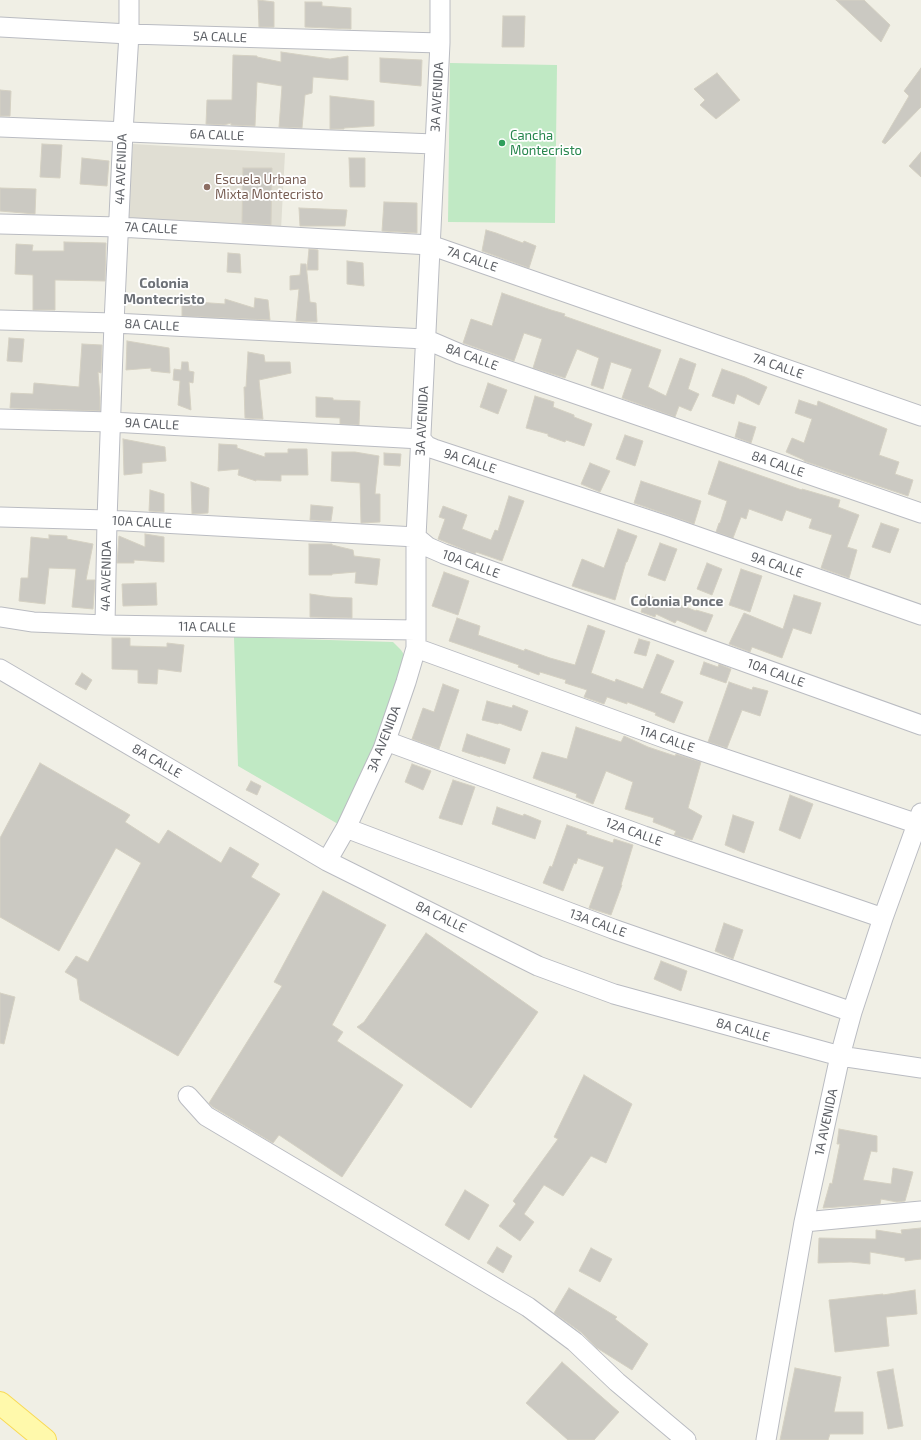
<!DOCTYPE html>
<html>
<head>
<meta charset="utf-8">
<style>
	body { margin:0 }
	canvas { display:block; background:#f0efe5 }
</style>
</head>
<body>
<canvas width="921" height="1440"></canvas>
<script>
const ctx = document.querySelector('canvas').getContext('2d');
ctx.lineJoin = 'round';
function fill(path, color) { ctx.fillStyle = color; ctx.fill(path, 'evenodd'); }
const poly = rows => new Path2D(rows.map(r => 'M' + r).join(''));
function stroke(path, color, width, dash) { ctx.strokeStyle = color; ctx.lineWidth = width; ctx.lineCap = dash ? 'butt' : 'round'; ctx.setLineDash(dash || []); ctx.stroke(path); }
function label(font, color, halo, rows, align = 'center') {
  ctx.font = font + ' "Exo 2",sans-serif'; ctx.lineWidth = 3.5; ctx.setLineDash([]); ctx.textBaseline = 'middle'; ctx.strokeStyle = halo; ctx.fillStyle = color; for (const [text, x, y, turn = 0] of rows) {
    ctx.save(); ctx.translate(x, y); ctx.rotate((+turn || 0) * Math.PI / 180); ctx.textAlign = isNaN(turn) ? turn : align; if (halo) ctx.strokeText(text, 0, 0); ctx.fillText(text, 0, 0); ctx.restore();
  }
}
fill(poly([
	[133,144,285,153,281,230,128,220]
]), '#e0ded3');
fill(poly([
	[450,63,557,65,555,223,448,222],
	[234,637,393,642,401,650,407,659,379,738,338,824,238,766]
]), '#c0e9c4');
const building = poly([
	[258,0,274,2,274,27,259,27,258,0],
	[836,0,864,0,890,25,881,42,836,0],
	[305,2,322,2,322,6,351,8,351,29,305,27,305,2],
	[503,16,525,16,524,47,502,47,503,16],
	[281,52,330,59,348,56,348,80,313,77,312,93,305,95,302,128,279,127,282,86,257,82,255,126,231,125,231,123,224,125,206,124,207,100,232,100,233,55,257,56,257,57,281,62,281,52],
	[380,58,422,60,421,86,380,82,380,58],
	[921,68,921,107,885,144,882,142,909,96,904,91,921,68],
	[717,73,740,100,716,119,700,105,705,100,694,89,717,73],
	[0,90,11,91,10,116,0,116,0,90],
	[330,96,374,101,374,126,344,128,344,129,330,129,330,96],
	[42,144,62,145,60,178,40,177,42,144],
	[921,152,921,177,909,166,921,152],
	[82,158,109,161,107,186,80,184,82,158],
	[349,158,365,158,365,187,350,187,349,158],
	[243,168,272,168,271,225,242,223,243,168],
	[0,188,36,189,35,214,0,211,0,188],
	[384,202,417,203,417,233,382,231,384,202],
	[299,208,347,210,345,226,300,226,299,208],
	[486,230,496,233,523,243,524,241,536,246,529,268,482,251,486,230],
	[64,242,106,243,105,281,55,280,55,310,33,310,33,275,15,274,16,244,33,245,32,251,64,251,64,242],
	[309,249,318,250,318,270,307,270,309,249],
	[228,253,240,254,241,273,227,272,228,253],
	[347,261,363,263,364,286,347,284,347,261],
	[301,264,306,264,310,302,316,303,317,322,296,321,299,289,290,290,290,276,300,275,301,264],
	[502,293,551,310,565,314,564,316,661,350,648,387,666,396,680,358,696,364,688,389,699,394,691,411,679,406,675,417,622,398,632,369,611,362,603,389,591,385,599,358,577,349,565,378,533,368,542,339,524,333,514,361,463,343,471,319,492,326,502,293],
	[255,298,268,300,270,320,182,316,182,301,225,304,225,299,254,308,255,298],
	[9,338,24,339,22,362,7,361,9,338],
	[127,341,169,348,170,373,151,371,151,368,126,370,127,341],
	[82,344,102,345,101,373,98,372,100,397,100,411,10,408,11,393,33,394,34,383,79,387,82,344],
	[248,352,264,355,265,362,290,362,291,373,259,380,263,419,245,418,244,387,246,387,248,352],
	[182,362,188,362,189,371,194,372,193,383,189,382,191,410,178,405,180,381,173,380,174,369,181,370,182,362],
	[722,369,745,377,767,387,759,405,737,394,734,404,712,396,722,369],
	[488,383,507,390,498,414,480,407,488,383],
	[535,396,554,402,553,407,574,415,574,417,592,424,584,446,566,440,565,442,548,436,548,434,526,428,535,396],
	[316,397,333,398,333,400,360,401,359,425,340,424,340,418,316,417,316,397],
	[799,400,817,406,818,401,887,429,879,455,899,462,895,474,913,480,908,496,804,461,804,460,786,452,792,438,804,443,812,419,795,413,799,400],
	[739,422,756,427,751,443,735,437,739,422],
	[625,435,643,441,635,466,616,459,625,435],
	[123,439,165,447,166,461,142,463,142,473,124,475,123,439],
	[219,444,237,445,237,448,265,457,265,453,288,453,288,449,307,449,308,475,281,475,281,481,256,480,256,481,238,475,239,469,218,471,219,444],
	[332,452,355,452,379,456,375,494,380,494,380,522,361,523,360,483,331,481,332,452],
	[384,453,401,454,400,466,384,465,384,453],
	[719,461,802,490,802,489,840,500,838,507,859,515,847,547,857,550,849,578,821,568,832,535,809,528,812,519,786,510,782,521,749,509,746,519,741,517,733,538,716,532,719,523,720,523,727,501,708,494,719,461],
	[590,463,610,471,600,492,581,484,590,463],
	[641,481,701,501,694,524,634,503,641,481],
	[191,482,209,488,208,513,192,514,191,482],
	[150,490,164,494,164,512,149,511,150,490],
	[509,496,524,501,502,561,476,552,475,554,438,539,445,519,439,517,443,506,467,515,462,529,491,540,495,530,498,531,509,496],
	[311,505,333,507,331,521,310,520,311,505],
	[881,523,899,529,890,553,872,547,881,523],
	[618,529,637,536,627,562,626,562,615,600,572,586,582,559,604,568,618,529],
	[145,534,164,537,164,562,134,560,134,563,117,563,119,536,145,547,145,534],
	[49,535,67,536,67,539,93,544,86,580,95,580,93,609,72,607,76,569,49,568,45,604,19,601,21,578,28,578,31,537,49,539,49,535],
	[660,543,677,549,665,581,648,575,660,543],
	[309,544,332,544,332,545,353,550,354,556,380,559,377,585,355,583,356,572,332,574,332,575,309,575,309,544],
	[707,563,722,569,712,595,697,589,707,563],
	[741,569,762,576,750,612,729,605,741,569],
	[444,572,469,581,458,615,432,606,444,572],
	[156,583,157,605,123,606,122,584,156,583],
	[310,594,331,597,352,598,352,618,310,617,310,594],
	[646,595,686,607,696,611,696,610,713,615,706,632,677,620,675,623,656,614,655,617,641,612,646,595],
	[794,595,821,603,811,634,793,628,782,658,752,647,750,652,729,644,744,613,783,629,794,595],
	[457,618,480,626,478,635,524,651,525,649,550,658,575,665,588,625,605,631,591,673,615,682,616,679,643,689,657,654,674,661,660,693,683,702,674,723,655,715,656,713,627,702,627,704,607,697,604,704,584,697,587,690,565,683,566,680,540,672,539,675,518,667,519,665,449,641,457,618],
	[112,638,130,638,130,646,167,647,167,643,184,645,181,672,158,669,157,684,138,683,138,670,112,669,112,638],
	[639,639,650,642,646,656,634,653,639,639],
	[704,662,718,667,719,664,731,669,726,683,700,674,704,662],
	[82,673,92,680,86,690,75,684,82,673],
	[729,682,752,690,753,687,768,691,760,716,742,710,727,748,708,742,729,682],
	[443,684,459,690,439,749,412,739,423,708,434,712,443,684],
	[487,701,512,708,513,705,528,711,521,731,499,723,498,724,482,720,487,701],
	[576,727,621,742,624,736,648,747,675,756,676,754,701,762,688,808,702,816,692,840,674,835,676,831,653,822,654,818,625,809,633,782,606,771,593,804,576,797,577,794,533,778,542,752,567,759,576,727],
	[467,734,510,749,505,764,480,756,480,757,462,751,467,734],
	[40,763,130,815,125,822,159,844,168,830,221,863,230,847,259,864,251,877,280,894,178,1056,80,1000,77,979,65,972,76,956,88,962,141,863,116,848,59,951,0,917,0,838,40,763],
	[412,764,431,771,423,790,405,782,412,764],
	[453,780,475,787,462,825,439,818,453,780],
	[251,781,261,786,257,795,246,790,251,781],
	[790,795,813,804,800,839,779,830,790,795],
	[497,807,523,816,524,814,541,821,535,839,492,824,497,807],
	[733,815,754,822,744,853,725,845,733,815],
	[567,825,587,832,586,834,613,843,614,839,633,845,621,885,622,885,611,915,589,908,604,867,578,858,576,864,574,863,563,891,543,883,550,866,552,867,567,825],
	[323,891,386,925,332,1025,343,1032,337,1041,403,1085,342,1177,279,1135,273,1143,213,1107,209,1103,282,986,274,982,323,891],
	[724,923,743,930,733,959,715,951,724,923],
	[426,933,538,1012,471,1108,357,1027,364,1022,426,933],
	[661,961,687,971,681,991,654,979,661,961],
	[0,993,15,997,4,1044,0,1043,0,993],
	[584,1075,632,1104,606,1163,591,1156,563,1196,544,1185,524,1214,534,1222,520,1241,499,1226,516,1204,513,1201,558,1139,554,1137,584,1075],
	[839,1129,877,1136,877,1152,871,1151,863,1180,891,1184,893,1168,913,1172,905,1201,897,1202,881,1199,880,1204,823,1208,830,1183,832,1184,840,1144,837,1144,839,1129],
	[465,1190,489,1205,469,1240,445,1225,465,1190],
	[921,1228,921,1259,905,1261,905,1258,870,1252,870,1264,851,1262,818,1263,819,1238,876,1239,876,1230,902,1234,901,1230,921,1228],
	[497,1247,512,1256,503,1273,487,1263,497,1247],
	[591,1248,612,1259,600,1282,579,1271,591,1248],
	[569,1288,617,1317,615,1319,648,1344,632,1370,597,1348,582,1333,554,1313,569,1288],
	[915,1290,917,1314,886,1317,889,1346,835,1352,829,1300,883,1294,883,1295,915,1290],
	[562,1362,619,1412,594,1440,568,1440,526,1403,562,1362],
	[795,1368,841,1377,834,1412,863,1412,863,1434,830,1434,828,1440,780,1440,795,1368],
	[893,1369,903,1426,888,1429,877,1372,893,1369]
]);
fill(building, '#cbc9c2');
stroke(building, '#d5d1c3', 1);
const minor = poly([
	[0,27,129,34,440,43],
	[0,127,434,144],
	[0,224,119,227,430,245,921,416],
	[0,320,114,323,425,339,460,354,921,513],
	[0,419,111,422,421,439,427,446,434,449,667,526,921,615],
	[0,517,107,520,416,537,428,547,444,554,921,725],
	[0,617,33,622,105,625,415,630],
	[105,625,107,520,114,323,123,132,129,34,129,0],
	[416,648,675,742,921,825],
	[0,669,327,861,538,966,614,994,840,1056,921,1068],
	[386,741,644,836,883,918],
	[346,828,613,929,852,1012],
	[327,861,346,828,383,749,406,682,416,648,416,537,440,43,440,0],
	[188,1096,206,1116,528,1307,575,1342,617,1382,686,1440],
	[804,1222,921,1211],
	[766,1440,804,1222,840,1056,852,1012,883,918,921,813]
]);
const major = poly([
	[0,1403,45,1440]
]);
stroke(minor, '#babcc2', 21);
stroke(major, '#f9da55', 24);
stroke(minor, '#fff', 19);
stroke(major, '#fff9ab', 22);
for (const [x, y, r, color] of [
	[502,143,4,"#2e9e5b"],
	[207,187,4,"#8d6e63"]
]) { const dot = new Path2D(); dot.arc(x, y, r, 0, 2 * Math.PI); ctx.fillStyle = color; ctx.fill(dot); stroke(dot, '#fff', 1.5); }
label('13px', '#5d6066', '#fff', [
	["5A CALLE",220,37,2],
	["3A AVENIDA",437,97,-87],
	["6A CALLE",217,135,2],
	["4A AVENIDA",121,169,-88],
	["7A CALLE",151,228,3],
	["7A CALLE",472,259,19],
	["8A CALLE",152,325,3],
	["8A CALLE",472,357,20],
	["7A CALLE",778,366,19],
	["3A AVENIDA",422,421,-87],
	["9A CALLE",152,424,3],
	["9A CALLE",470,461,18],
	["8A CALLE",778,464,19],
	["10A CALLE",142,522,3],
	["10A CALLE",471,564,20],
	["9A CALLE",777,565,19],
	["4A AVENIDA",106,576,-89],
	["11A CALLE",207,627,1],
	["10A CALLE",776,673,20],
	["3A AVENIDA",384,739,-69],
	["11A CALLE",667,739,19],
	["8A CALLE",157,761,30],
	["12A CALLE",634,832,20],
	["8A CALLE",441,917,26],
	["13A CALLE",598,923,20],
	["8A CALLE",743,1030,16],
	["1A AVENIDA",826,1122,-78]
]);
label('13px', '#27864d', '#fff', [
	["Cancha",510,136],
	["Montecristo",510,151]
], 'left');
label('13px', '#785e54', '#fff', [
	["Escuela Urbana",215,180],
	["Mixta Montecristo",215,195]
], 'left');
label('bold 14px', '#6e7278', '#fff', [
	["Colonia",164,283],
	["Montecristo",164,299],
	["Colonia Ponce",677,601]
]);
</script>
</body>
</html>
